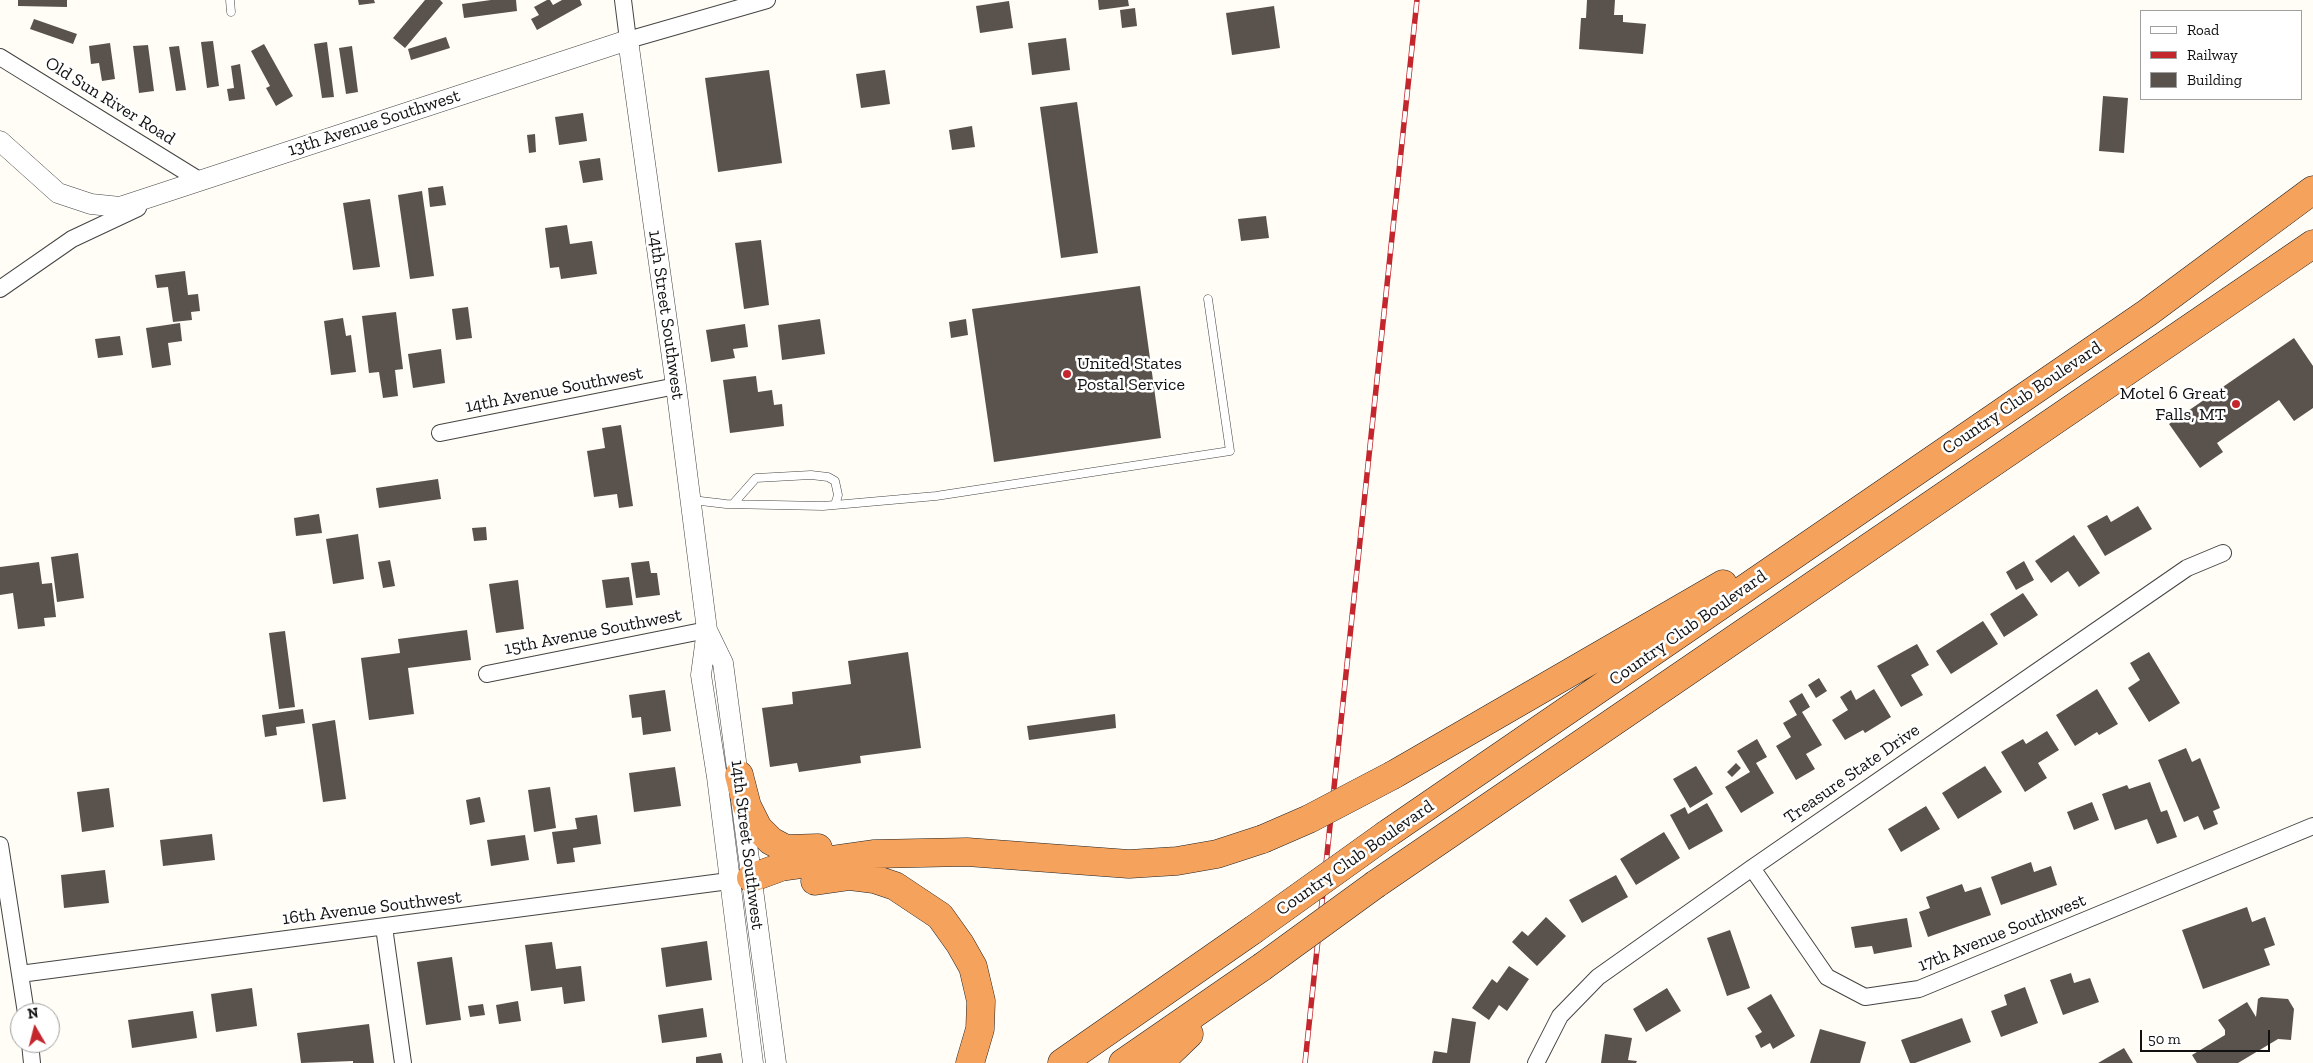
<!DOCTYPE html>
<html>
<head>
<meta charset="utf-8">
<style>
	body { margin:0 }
	#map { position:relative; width:2313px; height:1063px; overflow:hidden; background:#fffdf5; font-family:"Zilla Slab",serif }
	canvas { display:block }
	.legend { position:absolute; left:2140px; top:10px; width:162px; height:90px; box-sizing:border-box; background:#fff; border:1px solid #a0a0a0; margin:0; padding:6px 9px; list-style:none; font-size:15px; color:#111 }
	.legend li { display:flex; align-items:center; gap:10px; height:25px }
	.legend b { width:25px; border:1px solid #a0a0a0 }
	.north { position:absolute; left:10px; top:1003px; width:50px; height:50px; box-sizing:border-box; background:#fff; border:1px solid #a0a0a0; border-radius:50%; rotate:352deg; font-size:14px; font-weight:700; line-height:20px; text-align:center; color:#111 }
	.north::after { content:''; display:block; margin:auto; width:18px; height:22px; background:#c4262e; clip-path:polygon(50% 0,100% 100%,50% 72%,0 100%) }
	.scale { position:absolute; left:2140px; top:1030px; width:130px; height:22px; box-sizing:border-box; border:2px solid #111; border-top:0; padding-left:6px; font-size:15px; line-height:18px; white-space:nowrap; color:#111; -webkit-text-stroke:4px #fff; paint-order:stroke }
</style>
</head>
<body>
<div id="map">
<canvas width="2313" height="1063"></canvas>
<ul class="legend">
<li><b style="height:6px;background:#fff"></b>Road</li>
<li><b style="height:6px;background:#c4262e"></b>Railway</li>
<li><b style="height:14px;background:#5a524d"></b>Building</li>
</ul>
<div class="north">N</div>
<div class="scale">50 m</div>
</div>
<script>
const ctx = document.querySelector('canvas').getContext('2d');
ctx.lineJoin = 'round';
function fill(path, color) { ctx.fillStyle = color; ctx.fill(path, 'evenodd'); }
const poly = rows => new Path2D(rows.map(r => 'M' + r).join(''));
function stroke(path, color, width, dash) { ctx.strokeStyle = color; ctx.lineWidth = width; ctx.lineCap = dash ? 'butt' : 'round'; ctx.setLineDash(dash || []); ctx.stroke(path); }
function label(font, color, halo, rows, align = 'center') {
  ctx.font = font + ' "Zilla Slab",serif'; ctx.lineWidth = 5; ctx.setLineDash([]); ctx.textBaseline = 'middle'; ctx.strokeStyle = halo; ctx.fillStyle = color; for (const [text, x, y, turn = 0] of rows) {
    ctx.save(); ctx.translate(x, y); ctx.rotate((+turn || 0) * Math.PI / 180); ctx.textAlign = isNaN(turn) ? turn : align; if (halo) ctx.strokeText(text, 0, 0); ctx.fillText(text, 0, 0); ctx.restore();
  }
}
fill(poly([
	[18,0,67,0,67,7,18,6],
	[358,0,374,0,375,3,359,5],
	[425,0,440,0,443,3,405,48,393,38],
	[491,0,516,0,517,11,464,18,462,4],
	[547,0,550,0,553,5,562,0,580,0,582,5,537,30,531,19,539,15,534,7],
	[1098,0,1128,0,1129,6,1099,10],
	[1587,0,1615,0,1614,15,1623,15,1623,22,1646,24,1643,54,1579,49,1581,18,1586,18],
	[1009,1,1013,28,980,33,976,6],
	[1274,6,1280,48,1232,55,1226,13],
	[1135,8,1137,26,1122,28,1120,10],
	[34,19,77,34,73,44,30,29],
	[446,37,450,48,411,60,408,49],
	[1066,38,1070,70,1032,75,1028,43],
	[213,41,219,86,207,88,201,42],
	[327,42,334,97,322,98,314,44],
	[110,43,115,79,102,81,99,63,91,64,89,46],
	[264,44,293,96,276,106,266,88,270,86,251,51],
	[148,45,154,91,139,93,133,46],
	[179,46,186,90,176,91,169,47],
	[352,46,358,92,346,94,339,48],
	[240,64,245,99,229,101,227,89,234,88,231,66],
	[769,70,782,163,718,172,705,78],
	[885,70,890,104,861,108,856,74],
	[2103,96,2128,98,2124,153,2099,151],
	[1077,102,1098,253,1061,258,1040,107],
	[583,113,587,141,559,145,555,117],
	[972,126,975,147,952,150,949,130],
	[535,134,536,152,529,153,527,135],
	[600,158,603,180,583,183,579,161],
	[443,186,446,205,430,207,428,188],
	[422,191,434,276,410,279,398,195],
	[370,199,380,267,353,270,343,203],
	[1266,216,1269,238,1241,241,1238,219],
	[567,225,570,244,592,241,597,274,561,279,559,267,550,268,545,228],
	[761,240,769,305,744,309,735,243],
	[185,271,188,295,198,294,200,311,191,312,192,320,173,322,168,287,157,288,155,275],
	[1140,286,1161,438,994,462,972,309],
	[468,307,472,338,456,340,452,309],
	[396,312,403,369,395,370,398,396,383,398,379,372,369,373,362,316],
	[343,318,346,336,351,335,356,372,331,375,324,321],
	[820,319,825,354,782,360,778,325],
	[966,319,968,335,951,338,949,322],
	[180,323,182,341,168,343,171,365,152,368,146,328],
	[745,324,748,347,733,349,735,358,711,362,706,330],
	[120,336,123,355,98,358,95,339],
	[2294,338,2313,366,2313,408,2294,421,2279,400,2217,443,2223,452,2200,468,2169,424],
	[441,349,445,383,413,388,408,354],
	[756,376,758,392,772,390,774,405,782,404,784,426,730,433,723,380],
	[621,425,633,506,619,508,617,494,594,497,587,451,605,448,602,428],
	[438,479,441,499,379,508,376,488],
	[2138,506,2152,529,2105,556,2087,526,2107,515,2111,522],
	[319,514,322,533,296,536,294,518],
	[486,527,487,540,474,541,472,528],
	[358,534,364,579,333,584,326,539],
	[2074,535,2100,573,2079,587,2068,571,2051,583,2035,561],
	[78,553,84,598,57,602,51,557],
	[390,560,395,586,383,588,378,562],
	[649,561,651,573,657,573,660,595,636,598,631,563],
	[2024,561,2034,580,2016,590,2006,572],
	[39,562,42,584,52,583,56,617,44,618,45,626,18,629,13,593,0,595,0,567],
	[629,577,633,605,606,608,602,580],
	[518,580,524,629,496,633,489,584],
	[2023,593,2038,615,2004,637,1990,614],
	[1983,621,1998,644,1951,674,1936,651],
	[467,630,471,660,408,668,414,714,369,720,361,658,400,653,398,639],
	[285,631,295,707,279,709,269,633],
	[1917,644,1929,665,1911,675,1923,695,1901,707,1877,666],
	[908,652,921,748,860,756,861,763,799,772,797,763,770,767,762,708,793,704,792,692,851,684,848,661],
	[2149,652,2180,703,2149,722,2128,688,2140,680,2130,663],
	[1819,678,1827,691,1816,698,1808,685],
	[1874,689,1891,717,1865,733,1863,730,1845,740,1832,720,1848,710,1840,697,1851,690,1856,700],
	[2097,689,2118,724,2099,735,2097,732,2075,746,2056,715],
	[665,690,671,731,643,735,641,717,632,718,629,695],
	[1802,693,1810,707,1802,712,1822,745,1806,754,1815,769,1796,780,1776,746,1791,737,1783,723,1797,715,1789,701],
	[303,709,305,723,276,727,277,735,265,737,262,715],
	[1115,714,1116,728,1029,740,1027,726],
	[335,720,346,799,323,802,312,724],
	[2047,731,2059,750,2038,763,2047,778,2025,792,2001,752,2023,739,2026,744],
	[1757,739,1767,757,1756,763,1774,793,1741,813,1725,787,1750,772,1737,751],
	[2186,748,2192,762,2200,758,2220,808,2213,811,2218,824,2204,830,2198,816,2184,822,2158,760],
	[1736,763,1741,768,1732,777,1727,772],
	[1696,766,1713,794,1690,808,1673,779],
	[1985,766,2002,792,1958,819,1942,793],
	[675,767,681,806,634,812,629,773],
	[2150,782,2161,812,2167,810,2177,837,2157,844,2147,819,2115,830,2102,794,2127,785,2129,789],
	[550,787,556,828,534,832,528,790],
	[109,788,114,827,82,832,77,792],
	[480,797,485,822,470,825,466,800],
	[2092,802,2099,820,2074,830,2067,812],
	[1707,803,1723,831,1689,850,1670,815,1685,807,1688,814],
	[1926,806,1940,829,1901,852,1888,829],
	[597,815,601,844,573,848,575,862,557,864,552,832,577,829,575,818],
	[1664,832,1680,858,1636,885,1620,859],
	[212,834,215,860,163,866,160,840],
	[525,835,529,860,491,866,487,840],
	[2031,862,2034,872,2051,866,2057,885,2001,905,1991,877],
	[105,870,109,903,64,908,61,875],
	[1616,875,1628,897,1582,923,1569,900],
	[1962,884,1965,892,1981,887,1991,915,1928,937,1919,912,1930,908,1926,897],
	[2247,907,2252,922,2265,917,2275,945,2264,949,2270,965,2203,989,2182,930],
	[1546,917,1566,936,1537,966,1512,942,1522,931,1528,936],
	[1907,918,1912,947,1874,954,1872,946,1855,948,1851,927],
	[1730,930,1750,988,1727,996,1707,938],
	[707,941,712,980,666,987,661,948],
	[552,942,556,969,581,966,585,1001,564,1004,562,987,531,991,525,945],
	[452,957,461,1020,426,1025,417,962],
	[1509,966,1529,979,1507,1011,1499,1005,1489,1020,1472,1008,1492,979,1497,983],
	[2071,973,2074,983,2090,978,2099,1002,2063,1015,2050,980],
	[2025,987,2038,1023,2001,1037,1991,1011,2007,1005,2004,995],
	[252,988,257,1026,216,1032,211,994],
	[1667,988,1681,1011,1646,1032,1633,1009],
	[1771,994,1795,1036,1773,1049,1770,1043,1761,1048,1755,1036,1762,1032,1747,1008],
	[2261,997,2288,999,2294,1009,2291,1040,2278,1039,2238,1063,2197,1063,2192,1055,2225,1035,2225,1030,2218,1020,2247,1002,2256,1017,2258,999],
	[518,1001,521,1021,499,1024,496,1005],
	[483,1004,485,1015,470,1017,468,1006],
	[703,1008,707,1037,662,1043,658,1015],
	[193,1011,197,1038,132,1048,128,1020],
	[1452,1018,1476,1022,1470,1063,1432,1063,1434,1051,1447,1053],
	[1962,1018,1971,1042,1915,1063,1910,1063,1901,1040],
	[369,1024,374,1063,353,1063,353,1061,301,1063,297,1033],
	[1820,1029,1866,1042,1860,1063,1810,1063],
	[1605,1034,1632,1038,1628,1060,1637,1061,1636,1063,1601,1063],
	[2124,1048,2133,1063,2098,1063],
	[721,1053,723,1063,696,1063,696,1057]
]), '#5a524d');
const service = poly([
	[230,0,231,12],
	[692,500,726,504,823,506,936,496,1230,451,1208,299],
	[733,504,756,478,811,475,828,477,835,481,838,495,835,505]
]);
const minor = poly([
	[623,0,628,40,767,0],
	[0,57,199,180],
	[0,289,72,239,138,208],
	[440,433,676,386],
	[487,674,707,630],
	[0,845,26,1013],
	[1752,868,1827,977,1865,997,1919,989,2313,826],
	[384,927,403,1063],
	[20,974,729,881],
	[30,1043,32,1063],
	[1536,1063,1560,1016,1598,977,1752,868,2187,568,2223,553]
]);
const tertiary = poly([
	[0,141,58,193,91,204,120,207,628,40,676,386,707,630,701,675,717,777,753,1063],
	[707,630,723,663,776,1063]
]);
const motorway = poly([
	[739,775,747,806,758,828,771,841,786,849,818,848],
	[1393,775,1723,584],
	[1387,834,2147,313,2313,190],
	[751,878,781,867,873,854,967,852,1129,864,1177,861,1217,854,1263,839],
	[815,881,850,876,874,879,895,886,940,916,960,944,973,967,981,1001,980,1029,970,1063],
	[1376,884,2313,244],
	[1062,1063,1253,930],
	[1123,1063,1262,967],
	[1159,1063,1189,1034]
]);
stroke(service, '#444', 9);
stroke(minor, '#444', 18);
stroke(tertiary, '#444', 21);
stroke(motorway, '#222', 29);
stroke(service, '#fff', 8);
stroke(minor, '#fff', 16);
stroke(tertiary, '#fff', 20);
stroke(motorway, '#f5a25d', 28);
const rail = poly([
	[1305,1063,1417,0]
]);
stroke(rail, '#c4262e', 5.5);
stroke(rail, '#fff', 4, [11]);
const motorwayBridge = poly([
	[1263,839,1309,819,1393,775],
	[1253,930,1387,834],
	[1262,967,1376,884]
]);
stroke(motorwayBridge, '#222', 29, []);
stroke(motorwayBridge, '#f5a25d', 28);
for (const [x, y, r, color] of [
	[1067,374,5,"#c4262e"],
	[2236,404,5,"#c4262e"]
]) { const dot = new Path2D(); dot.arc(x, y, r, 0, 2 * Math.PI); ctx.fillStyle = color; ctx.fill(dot); stroke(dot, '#fff', 2); }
label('18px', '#111', '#fff', [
	["Old Sun River Road",110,101,32],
	["13th Avenue Southwest",374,123,-18],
	["14th Street Southwest",666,315,82],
	["14th Avenue Southwest",554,390,-11],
	["Country Club Boulevard",2022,398,-34],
	["Country Club Boulevard",1688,628,-35],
	["15th Avenue Southwest",593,632,-11],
	["Treasure State Drive",1852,774,-35],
	["14th Street Southwest",747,845,83],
	["Country Club Boulevard",1355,858,-35],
	["16th Avenue Southwest",372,908,-7],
	["17th Avenue Southwest",2002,933,-22]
]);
label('18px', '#111', '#fff', [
	["United States",1077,364],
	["Postal Service",1077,385],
	["Motel 6 Great",2226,394,"right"],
	["Falls, MT",2226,415,"right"]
], 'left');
</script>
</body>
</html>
